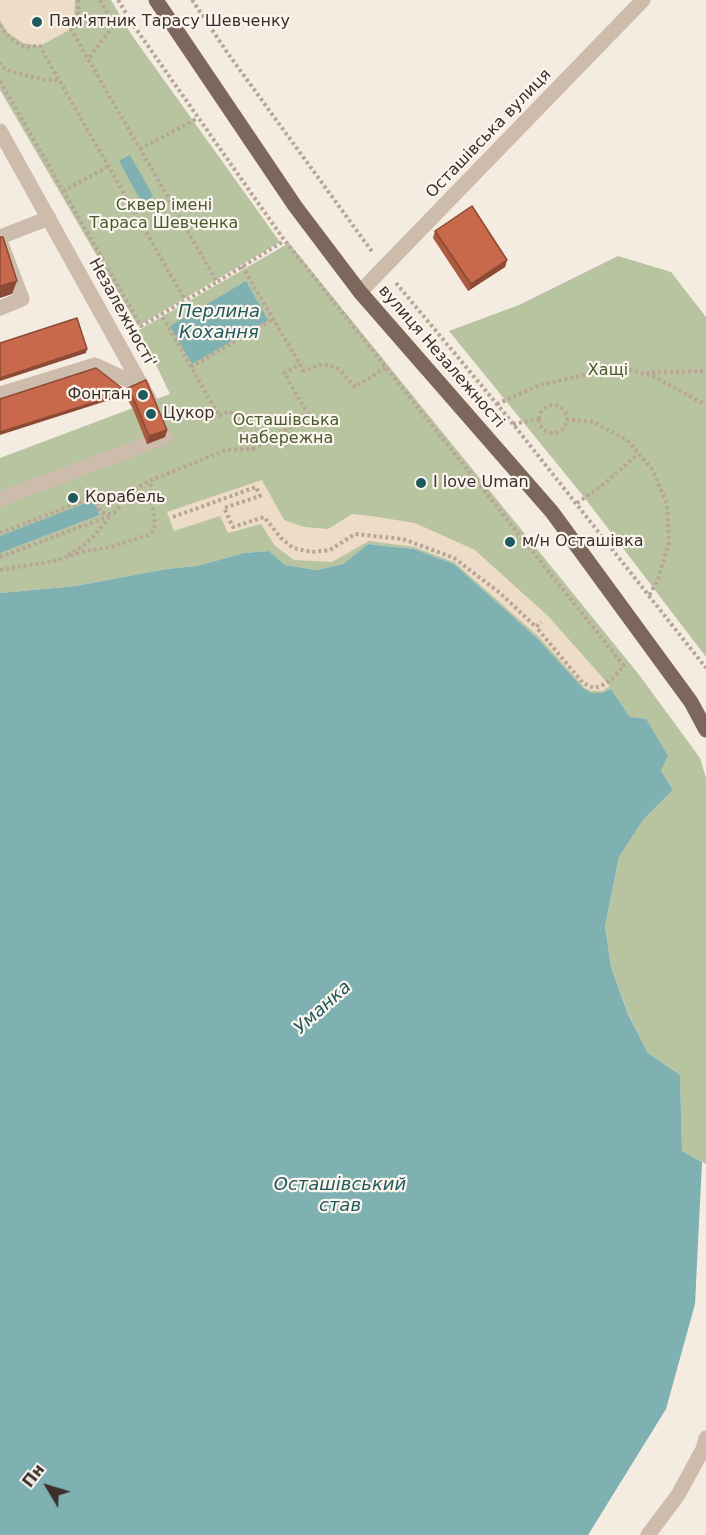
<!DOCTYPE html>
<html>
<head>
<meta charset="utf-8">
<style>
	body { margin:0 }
	#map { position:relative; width:706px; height:1535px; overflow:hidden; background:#f4ebe1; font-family:"DejaVu Sans",sans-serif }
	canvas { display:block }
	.north { position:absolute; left:18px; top:1457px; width:60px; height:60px; -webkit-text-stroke:4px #fbf5ee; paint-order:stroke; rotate:308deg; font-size:16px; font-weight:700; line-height:24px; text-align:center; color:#3b302b }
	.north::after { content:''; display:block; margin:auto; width:21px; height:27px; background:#3b302b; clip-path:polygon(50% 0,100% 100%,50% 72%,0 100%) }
</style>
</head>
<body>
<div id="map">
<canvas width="706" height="1535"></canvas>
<div class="north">Пн</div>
</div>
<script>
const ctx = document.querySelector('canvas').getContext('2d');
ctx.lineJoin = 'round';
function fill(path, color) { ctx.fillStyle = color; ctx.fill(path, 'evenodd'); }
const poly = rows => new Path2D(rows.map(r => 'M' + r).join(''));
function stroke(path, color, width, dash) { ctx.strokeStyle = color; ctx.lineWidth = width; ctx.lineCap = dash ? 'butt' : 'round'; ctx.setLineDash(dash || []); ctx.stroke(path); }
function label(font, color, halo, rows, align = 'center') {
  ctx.font = font + ' "DejaVu Sans",sans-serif'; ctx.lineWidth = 4.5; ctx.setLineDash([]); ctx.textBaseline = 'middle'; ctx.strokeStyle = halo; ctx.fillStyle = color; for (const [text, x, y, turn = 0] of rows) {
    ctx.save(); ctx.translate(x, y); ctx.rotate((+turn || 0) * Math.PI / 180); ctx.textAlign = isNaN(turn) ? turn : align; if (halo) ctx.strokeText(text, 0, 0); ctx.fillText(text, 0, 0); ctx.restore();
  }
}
fill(poly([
	[0,0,111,0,131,34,280,242,138,326,0,90],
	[289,243,640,676,700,758,706,778,706,1164,682,1151,680,1075,648,1053,628,1013,611,967,605,926,619,857,643,820,673,790,630,717,611,689,602,693,592,693,584,689,537,638,454,564,414,549,368,544,343,564,317,570,285,565,269,551,244,553,197,566,166,569,76,586,0,593,0,458,170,394,139,330],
	[618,256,671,272,706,317,706,657,584,497,449,331,519,305]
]), '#b8c4a0');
fill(poly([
	[0,0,75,0,74,17,71,29,40,46,23,43,8,33,2,24,0,20],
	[262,480,284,520,304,527,328,529,352,514,371,516,415,523,475,550,549,617,610,686,602,691,592,691,585,688,538,636,454,562,414,547,369,541,332,562,294,560,275,546,261,524,228,533,220,516,174,531,167,512]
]), '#ecdcc8');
fill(poly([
	[130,155,153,196,142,203,119,161],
	[246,281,268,320,192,364,170,326],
	[94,500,99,515,0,553,0,536],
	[368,544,414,549,454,564,537,638,584,689,592,693,602,693,611,689,630,717,646,719,668,756,661,770,673,790,643,820,619,857,605,926,611,967,628,1014,648,1053,680,1075,682,1151,702,1162,695,1304,666,1409,588,1535,0,1535,0,593,76,586,166,569,197,566,244,553,269,551,285,565,317,570,343,564]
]), '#7fb0b2');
stroke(poly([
	[78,0,79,12,71,29,88,59],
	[100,0,114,25,88,59,217,282,284,241],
	[118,0,134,26,282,237,624,666,612,679,601,686,594,688,583,683,536,627],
	[192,0,229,55,373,253],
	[0,25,6,34,20,45,27,47,40,46,59,80],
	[0,62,2,67,16,73,45,80,59,80,185,300],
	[0,81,141,326,217,282],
	[140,149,198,118],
	[63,191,109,166],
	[242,266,304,371,319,365,328,365,339,369,355,387,385,368],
	[396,283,506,415,706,668],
	[191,367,273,319],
	[646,373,706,371],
	[497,404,540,385,610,369,631,370,653,376,706,405],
	'539 419a14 14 0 1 1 28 0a14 14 0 1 1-28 0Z',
	[566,419,593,422,627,440,652,469,667,504,669,543,658,579,649,596],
	[513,424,539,419],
	[253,449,309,416,284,373,300,364],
	[118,497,154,479,226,450,253,449,230,411,219,416,161,314],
	[577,503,604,484,638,454],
	[173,517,256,487,260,496,224,508,233,527,264,517,281,538,293,548,312,552,330,550,355,534,403,539,454,558,500,593,536,627,541,622],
	[0,533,107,492,112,492,117,495,120,500,120,506,117,511,112,514,106,514,101,512,97,506,97,499,101,494],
	[68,555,84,545,95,535,110,516],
	[0,557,109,516],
	[0,570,54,561,86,551,111,547,148,535,153,531,155,524,150,487,153,480]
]), '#b9a596', 4, [3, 3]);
stroke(poly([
	[0,131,150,401],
	[0,237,49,218],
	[0,241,22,299,0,308],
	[360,292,643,0],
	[0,394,95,365,143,387],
	[0,499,165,437,164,434],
	[648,1535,678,1495,703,1449,706,1438]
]), '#cdbbac', 15);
stroke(poly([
	[156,0,295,206,360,292,552,512,691,702,706,730]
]), '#7d675c', 15);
fill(poly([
	[435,231,507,260,505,267,468,291,433,238],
	[128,388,167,430,165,437,147,444,133,409,125,395]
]), '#ac5a40');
fill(poly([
	[507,260,505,267,468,291,471,284],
	[17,281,12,294,0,298,0,286],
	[87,349,86,353,0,381,0,378],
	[127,392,125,395,0,435,0,432],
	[167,430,165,437,147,444,149,436]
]), '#8c4a34');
const building = poly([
	[472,206,507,260,471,284,435,231,472,206],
	[0,237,3,237,17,281,0,286,0,237],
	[77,318,87,349,0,378,0,343,77,318],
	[96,368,127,392,0,432,0,399,96,368],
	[146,380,167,430,149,436,135,402,128,388,146,380]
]);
fill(building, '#c8694b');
stroke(building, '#8c4a34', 1.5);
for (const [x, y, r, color] of [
	[37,22,6,"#1f5a5e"],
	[143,395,6,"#1f5a5e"],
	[151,414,6,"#1f5a5e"],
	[421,483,6,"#1f5a5e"],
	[73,498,6,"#1f5a5e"],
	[510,542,6,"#1f5a5e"]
]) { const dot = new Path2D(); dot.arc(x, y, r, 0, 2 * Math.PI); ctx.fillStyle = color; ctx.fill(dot); stroke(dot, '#fbf5ee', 2); }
label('16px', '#3b302b', '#fbf5ee', [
	["Пам'ятник Тарасу Шевченку",49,22],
	["Фонтан",131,395,"right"],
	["Цукор",163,414],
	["I love Uman",433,483],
	["Корабель",85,498],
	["м/н Осташівка",522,542]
], 'left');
label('16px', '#3b302b', '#fbf5ee', [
	["Осташівська вулиця",489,134,-46],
	["Незалежності'",122,313,61],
	["вулиця Незалежності",441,357,49]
]);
label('16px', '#4a5a2e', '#fbf5ee', [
	["Сквер імені",164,206],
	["Тараса Шевченка",164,224],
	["Хащі",608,371],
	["Осташівська",286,421],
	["набережна",286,439]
]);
label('italic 18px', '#1f5a5e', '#fbf5ee', [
	["Перлина",219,312],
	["Кохання",219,333],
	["Уманка",323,1008,-42],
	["Осташівський",340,1185],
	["став",340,1206]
]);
</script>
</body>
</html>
